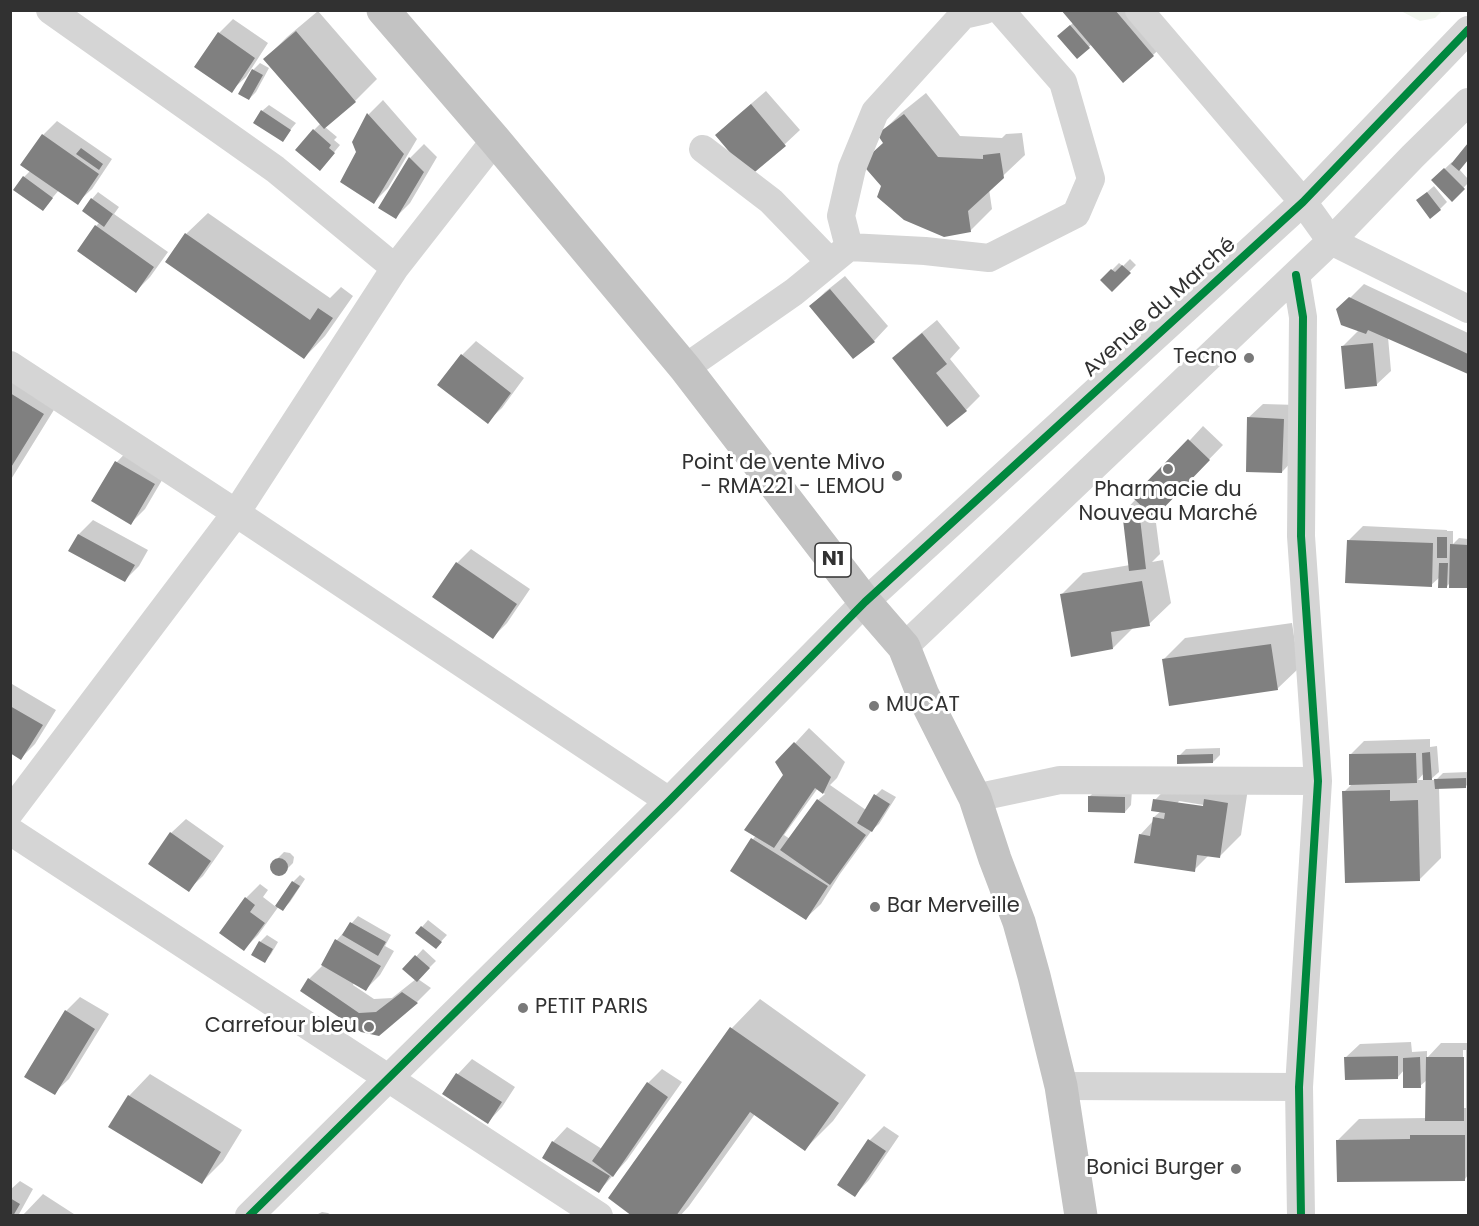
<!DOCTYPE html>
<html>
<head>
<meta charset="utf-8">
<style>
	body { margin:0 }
	#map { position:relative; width:1479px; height:1226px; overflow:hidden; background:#fff; font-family:Poppins,sans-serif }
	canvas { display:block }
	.frame { position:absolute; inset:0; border:12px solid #313131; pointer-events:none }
</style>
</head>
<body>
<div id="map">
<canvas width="1479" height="1226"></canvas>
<div class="frame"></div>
</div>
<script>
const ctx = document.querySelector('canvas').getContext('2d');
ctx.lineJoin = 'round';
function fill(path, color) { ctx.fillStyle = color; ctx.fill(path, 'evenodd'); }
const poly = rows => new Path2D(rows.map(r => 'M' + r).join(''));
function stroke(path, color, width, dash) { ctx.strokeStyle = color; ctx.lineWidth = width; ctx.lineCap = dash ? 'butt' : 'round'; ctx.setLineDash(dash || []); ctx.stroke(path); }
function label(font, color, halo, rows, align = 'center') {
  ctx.font = font + ' Poppins,sans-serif'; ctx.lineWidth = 6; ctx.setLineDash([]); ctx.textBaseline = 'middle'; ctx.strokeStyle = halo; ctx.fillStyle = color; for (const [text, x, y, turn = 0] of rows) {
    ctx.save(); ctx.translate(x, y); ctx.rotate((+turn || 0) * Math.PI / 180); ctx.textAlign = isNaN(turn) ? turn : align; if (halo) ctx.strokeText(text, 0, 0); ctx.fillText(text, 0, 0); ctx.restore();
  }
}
fill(poly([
	[1401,11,1442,10,1442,11,1435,18,1420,21]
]), '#f1f6ee');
fill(poly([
	[1063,10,1154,10,1175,34,1153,55,1124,81,1092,44,1077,57,1065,30,1073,23],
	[318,11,377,79,355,101,325,127,337,137,334,140,340,145,326,162,314,130,321,123,265,59,287,37],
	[233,19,268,43,246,77,231,91,219,33],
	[260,63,269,68,256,92,249,99,253,70],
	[766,91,800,130,785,144,750,174,717,135,731,121],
	[926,93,960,136,1002,138,1006,134,1022,133,1025,155,989,189,992,209,970,231,883,186,884,142,879,135,901,113],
	[383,100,417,139,388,188,374,202,353,142,369,114],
	[269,105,296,123,282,140,262,111],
	[57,121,112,159,92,189,77,203,59,190,43,209,24,177,31,170,22,164,43,135],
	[424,144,437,157,410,203,396,217,380,208,410,158],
	[1468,146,1468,159,1459,169,1468,179,1468,183,1452,200,1433,180,1452,162,1453,164],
	[1434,186,1447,202,1440,209,1418,200],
	[98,192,119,207,114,214,168,252,150,277,136,291,96,226,100,222,92,199],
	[208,213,330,298,341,287,353,296,325,336,304,358,186,234],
	[1130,259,1136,265,1112,290,1102,280,1119,263,1123,266],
	[845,276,888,326,874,341,811,306,825,292],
	[1364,284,1468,333,1468,372,1388,337,1391,371,1376,385,1343,346,1359,330,1338,310],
	[937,320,960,348,950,359,980,396,966,410,894,358,908,344],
	[476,341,524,378,502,408,487,422,462,355],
	[10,375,65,392,10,481],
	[1263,404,1298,405,1296,457,1282,472,1248,418],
	[1203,426,1223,445,1155,515,1160,554,1152,562,1163,560,1171,603,1149,624,1134,627,1113,648,1062,594,1083,573,1130,565,1124,512],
	[131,447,168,470,145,509,131,523,93,501,117,462],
	[93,520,148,550,139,566,125,580,70,551,79,534],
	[1363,526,1447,530,1447,531,1453,531,1453,544,1459,538,1468,539,1468,586,1467,587,1451,582,1446,587,1440,577,1431,585,1348,541],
	[471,549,530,589,507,623,493,637,457,563],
	[1292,623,1299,668,1277,689,1164,659,1185,638],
	[12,684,56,710,35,744,21,758,10,751,10,685],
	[809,728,845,762,837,778,830,785,866,810,876,795,882,789,896,797,879,824,872,830,840,874,821,904,806,918,732,870,756,835,785,775,777,763],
	[818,788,825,794,818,800,790,839,784,835],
	[1430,739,1430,747,1437,746,1439,772,1430,780,1436,780,1443,773,1468,772,1468,784,1466,786,1439,787,1441,858,1420,879,1344,792,1351,785,1350,755,1364,741],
	[1424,773,1425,780,1418,780],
	[1220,748,1220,755,1213,762,1179,756,1186,749],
	[1176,778,1249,782,1241,835,1219,857,1209,855,1194,870,1140,835,1153,821,1154,817,1161,811,1155,800],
	[1179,801,1210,806,1210,809,1177,804],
	[1096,790,1132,790,1131,805,1125,812,1089,797],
	[186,819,224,846,203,876,188,890,171,833],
	[284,852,290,853,294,857,293,863,281,875,275,874,271,870,272,864],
	[300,875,305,879,290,902,283,909,279,906,258,935,244,949,246,898,260,884,268,890,263,897,276,907,293,882],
	[358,916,391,935,385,946,394,951,380,975,366,989,354,982,353,985,374,999,392,998,416,979,405,969,423,949,436,961,418,979,431,988,417,1002,378,1035,302,991,309,979,323,965,337,940],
	[428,920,447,935,436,947,422,927],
	[267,935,278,942,271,954,265,961,260,942],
	[80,997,109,1014,69,1079,54,1093,66,1011],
	[760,999,866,1075,833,1121,805,1149,755,1114,689,1206,680,1216,635,1216,610,1198,732,1028],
	[1411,1042,1412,1052,1427,1051,1427,1058,1441,1043,1468,1043,1468,1175,1465,1179,1338,1140,1359,1119,1427,1118,1427,1080,1420,1086,1404,1070,1398,1077,1345,1058,1360,1044],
	[1463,1050,1466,1050,1466,1108,1463,1108],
	[472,1059,515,1087,502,1107,488,1122,444,1094,458,1074],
	[662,1069,682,1082,627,1160,599,1191,553,1142,567,1127,602,1149,648,1083],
	[150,1074,242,1130,223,1161,202,1182,129,1096],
	[884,1126,899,1136,869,1180,855,1195,839,1185,870,1140],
	[20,1181,33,1189,18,1216,10,1216,10,1190],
	[43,1194,77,1216,22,1216],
	[322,1212,328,1213,333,1216,314,1216]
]), '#0003');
fill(poly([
	[1061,10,1115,10,1154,56,1123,83],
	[1070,25,1090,48,1077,59,1057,36],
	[296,31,356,102,324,129,263,59],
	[218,32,255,58,232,93,194,67],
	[252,69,263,75,249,100,238,94],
	[751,104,786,146,750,176,715,135],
	[261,110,291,130,283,142,253,123],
	[367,113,404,154,374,204,340,182,356,152,352,142],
	[904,114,938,157,983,159,983,155,1000,153,1004,178,968,211,971,232,944,237,904,220,877,197,881,186,861,163,883,143,877,134],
	[313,129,331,145,329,148,335,153,320,171,295,150],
	[42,134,99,174,78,205,20,165],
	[1468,143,1468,160,1459,171,1451,164],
	[81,148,103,164,99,170,76,154],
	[409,157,424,172,396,219,378,208],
	[1444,168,1465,189,1452,202,1431,180],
	[23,176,53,198,43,211,13,190],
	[1427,192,1441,210,1430,219,1416,200],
	[91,198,113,214,104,227,82,211],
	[95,225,154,267,136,293,77,251],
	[185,233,310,320,318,308,333,318,304,359,165,262],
	[1122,265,1131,273,1112,292,1100,280,1111,269,1115,272],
	[830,289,875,342,853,359,809,306],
	[1349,297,1468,354,1468,374,1368,330,1366,334,1341,325,1336,309],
	[922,333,947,364,936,373,967,411,947,427,892,358],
	[1373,343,1377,386,1345,389,1341,346],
	[461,354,511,393,488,424,437,385],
	[10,393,44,414,10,469],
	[1247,417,1284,419,1282,473,1246,472],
	[1188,439,1210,460,1154,518,1132,497],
	[115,461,155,484,131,525,91,501],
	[1139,510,1146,569,1129,571,1122,511],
	[78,534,135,565,125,582,68,551],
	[1437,537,1447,537,1447,558,1437,558],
	[1347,540,1433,543,1432,587,1345,583],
	[1450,544,1468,545,1468,588,1449,588],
	[456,562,517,604,493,639,432,597],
	[1439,563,1448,563,1447,588,1438,588],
	[1142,581,1150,626,1111,632,1113,649,1071,657,1060,594],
	[1271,644,1278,690,1169,706,1162,659],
	[10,706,43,725,21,760,10,753],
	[794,742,831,777,823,794,815,788,774,848,744,830,783,775,775,762],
	[1430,752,1432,780,1423,780,1422,753],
	[1416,753,1417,783,1349,785,1349,754],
	[1213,754,1213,763,1177,764,1177,755],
	[1466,778,1466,788,1435,789,1434,779],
	[1390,790,1390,801,1418,800,1420,881,1345,883,1342,791],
	[874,794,890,804,872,832,857,823],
	[1088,796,1125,797,1125,813,1088,812],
	[817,799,866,835,830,885,780,850],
	[1153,799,1203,806,1204,799,1228,803,1220,858,1197,855,1195,872,1134,863,1139,834,1150,836,1153,817,1164,819,1165,813,1151,811],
	[170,832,211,861,189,892,148,864],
	[751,838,828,886,806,920,730,871],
	'270 867a9 9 0 1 1 18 0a9 9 0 1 1-18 0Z',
	[292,881,300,886,283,911,275,906],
	[245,897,255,905,250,912,265,923,244,951,219,933],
	[350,922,386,942,378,956,342,935],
	[421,926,442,942,436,949,415,933],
	[335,939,381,966,366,991,321,965],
	[259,941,273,949,265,963,251,955],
	[415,955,430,968,417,982,402,969],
	[308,978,359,1013,376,1012,402,992,418,1003,379,1036,361,1032,300,991],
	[65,1010,95,1029,55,1095,24,1077],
	[730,1027,839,1103,805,1151,750,1112,676,1216,632,1216,608,1198],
	[1398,1056,1398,1079,1345,1080,1344,1057],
	[1420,1057,1421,1088,1403,1088,1403,1058],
	[1426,1057,1464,1057,1464,1121,1425,1121],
	[456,1073,502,1102,488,1124,442,1094],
	[647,1082,668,1097,613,1177,592,1161],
	[128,1095,221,1152,202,1184,108,1127],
	[1410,1135,1465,1135,1465,1181,1337,1182,1336,1140,1410,1139],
	[868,1139,886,1151,855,1197,837,1185],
	[552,1141,610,1176,599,1193,542,1158],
	[10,1198,20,1204,13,1216,10,1216]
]), '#808080');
stroke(poly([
	[50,10,275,169,395,268],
	[1139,10,1303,202,1331,241,1468,309],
	[703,149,771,201,830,262],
	[849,247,841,216,852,168,875,112,963,15,985,10],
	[1296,275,1303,317,1301,536,1318,781,1299,1087,1301,1216],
	[10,365,236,513,669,801],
	[685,368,794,292,849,247,925,251,989,258,1076,214,1091,179,1063,82,1000,10],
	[904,647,1331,241,1413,156,1468,102],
	[975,798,1060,780,1318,781],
	[10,812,236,513,395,268,495,140],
	[10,831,599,1216],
	[1061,1086,1299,1087],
	[249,1216,669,801,865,602,1303,202,1468,30]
]), '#d5d5d5', 28);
stroke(poly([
	[383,10,495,140,685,368,865,602,904,647,923,695,975,798,995,859,1019,922,1034,976,1061,1086,1081,1216]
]), '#c3c3c3', 33);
stroke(poly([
	[1296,275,1303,317,1301,536,1318,781,1299,1087,1301,1216],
	[249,1216,669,801,865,602,1303,202,1468,30]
]), '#00873e', 8);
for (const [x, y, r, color] of [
	[1249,358,6,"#797979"],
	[1168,469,6,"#797979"],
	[897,476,6,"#797979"],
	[874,706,6,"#797979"],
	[875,907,6,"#797979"],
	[523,1008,6,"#797979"],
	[369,1027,6,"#797979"],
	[1236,1169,6,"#797979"]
]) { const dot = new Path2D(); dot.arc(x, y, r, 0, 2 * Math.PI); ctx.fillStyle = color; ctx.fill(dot); stroke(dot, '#fff', 2); }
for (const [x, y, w] of [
	[833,560,36]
]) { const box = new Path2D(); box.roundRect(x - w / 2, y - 17, w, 34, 4.5); ctx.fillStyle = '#fff'; ctx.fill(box); stroke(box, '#313131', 1.5); }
label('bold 20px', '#313131', null, [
	["N1",833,560]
]);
label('21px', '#313131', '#fff', [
	["Avenue du Marché",1160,308,-42]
]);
label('21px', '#313131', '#fff', [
	["Tecno",1237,358],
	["Point de vente Mivo",885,464],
	["- RMA221 - LEMOU",885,488],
	["Pharmacie du",1168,491,"center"],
	["Nouveau Marché",1168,515,"center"],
	["MUCAT",886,706,"left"],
	["Bar Merveille",887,907,"left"],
	["PETIT PARIS",535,1008,"left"],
	["Carrefour bleu",357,1027],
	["Bonici Burger",1224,1169]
], 'right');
</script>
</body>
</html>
